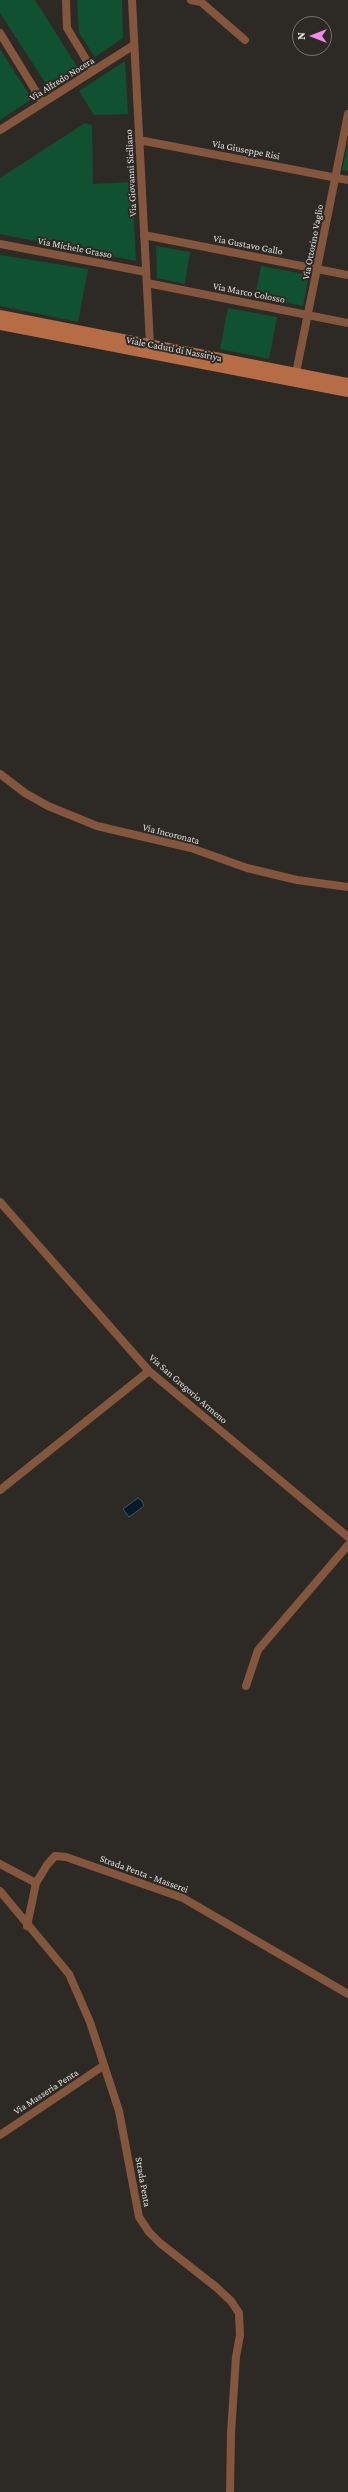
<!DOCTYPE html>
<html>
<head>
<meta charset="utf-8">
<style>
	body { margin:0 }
	#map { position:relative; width:348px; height:2492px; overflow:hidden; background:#2d2a25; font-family:"Crimson Pro",serif }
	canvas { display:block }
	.north { position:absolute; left:292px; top:16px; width:40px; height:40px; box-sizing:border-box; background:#2d2a25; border:1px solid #75726e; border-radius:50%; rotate:270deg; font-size:11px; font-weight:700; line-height:16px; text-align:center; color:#e1dfdc }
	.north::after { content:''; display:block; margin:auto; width:14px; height:18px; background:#f788eb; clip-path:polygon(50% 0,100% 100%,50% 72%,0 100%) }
</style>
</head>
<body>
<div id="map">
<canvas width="348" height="2492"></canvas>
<div class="north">N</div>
</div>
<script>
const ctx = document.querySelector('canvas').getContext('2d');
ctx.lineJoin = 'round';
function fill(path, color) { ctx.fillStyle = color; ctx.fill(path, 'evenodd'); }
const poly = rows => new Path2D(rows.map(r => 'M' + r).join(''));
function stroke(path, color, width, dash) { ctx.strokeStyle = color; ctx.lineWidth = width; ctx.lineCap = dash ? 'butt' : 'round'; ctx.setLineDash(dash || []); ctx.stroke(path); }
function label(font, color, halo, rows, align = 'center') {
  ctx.font = font + ' "Crimson Pro",serif'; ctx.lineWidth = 4; ctx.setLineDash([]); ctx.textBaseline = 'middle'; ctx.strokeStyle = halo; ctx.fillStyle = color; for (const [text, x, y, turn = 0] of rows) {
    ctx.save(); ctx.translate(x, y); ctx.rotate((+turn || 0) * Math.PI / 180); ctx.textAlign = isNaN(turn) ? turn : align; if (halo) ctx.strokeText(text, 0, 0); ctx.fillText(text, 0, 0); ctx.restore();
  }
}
fill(poly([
	[0,0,35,0,78,68,48,87,0,13],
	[77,0,122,0,123,38,95,57,79,33],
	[0,49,32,99,0,120],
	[125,61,128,114,94,115,79,91],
	[85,123,92,125,93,184,132,182,136,261,0,234,0,178],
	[348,142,348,171,342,170],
	[156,246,190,252,185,284,157,278],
	[0,255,88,269,78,322,0,306],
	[261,266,309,275,303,306,255,297],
	[228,308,277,317,269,359,220,349]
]), '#105131');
const water = poly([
	[138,1498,142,1501,144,1506,129,1517,123,1509,138,1498]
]);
fill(water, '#001c26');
stroke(water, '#44565d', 1);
stroke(poly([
	[66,0,67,28,93,71],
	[132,0,150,345],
	[191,0,201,2,245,40],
	[0,33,43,103],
	[0,130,134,45],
	[139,140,348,180],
	[144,235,348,275],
	[0,244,146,272],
	[147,283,348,323],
	[296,373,348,114],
	[0,774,25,793,48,806,97,826,191,848,247,868,297,880,348,887],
	[0,1202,149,1371,348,1537],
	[0,1490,149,1371],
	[246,1686,258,1650,348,1545],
	[0,1864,36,1883,47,1865,55,1856,66,1857,183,1898,348,1994],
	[0,1891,69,1974,90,2022,119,2111,139,2217,149,2232,160,2243,216,2287,231,2301,239,2313,240,2335,236,2357,231,2433,230,2492],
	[27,1926,36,1883],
	[0,2135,103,2066]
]), '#84563e', 8);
stroke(poly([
	[0,315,348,383],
	[0,325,348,392]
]), '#b66d46', 10);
label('10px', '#e1dfdc', '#2d2a25', [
	["Via Alfredo Nocera",62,79,-32],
	["Via Giuseppe Risi",246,150,11],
	["Via Giovanni Siciliano",131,173,-93],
	["Via Ottorino Vaglio",313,242,-79],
	["Via Gustavo Gallo",248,245,11],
	["Via Michele Grasso",75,248,11],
	["Via Marco Colosso",249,293,11],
	["Viale Caduti di Nassiriya",174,349,11],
	["Via Incoronata",171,834,14],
	["Via San Gregorio Armeno",188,1389,41],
	["Strada Penta - Masserei",144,1874,20],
	["Via Masseria Penta",46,2092,-33],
	["Strada Penta",143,2182,80]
]);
</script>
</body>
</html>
